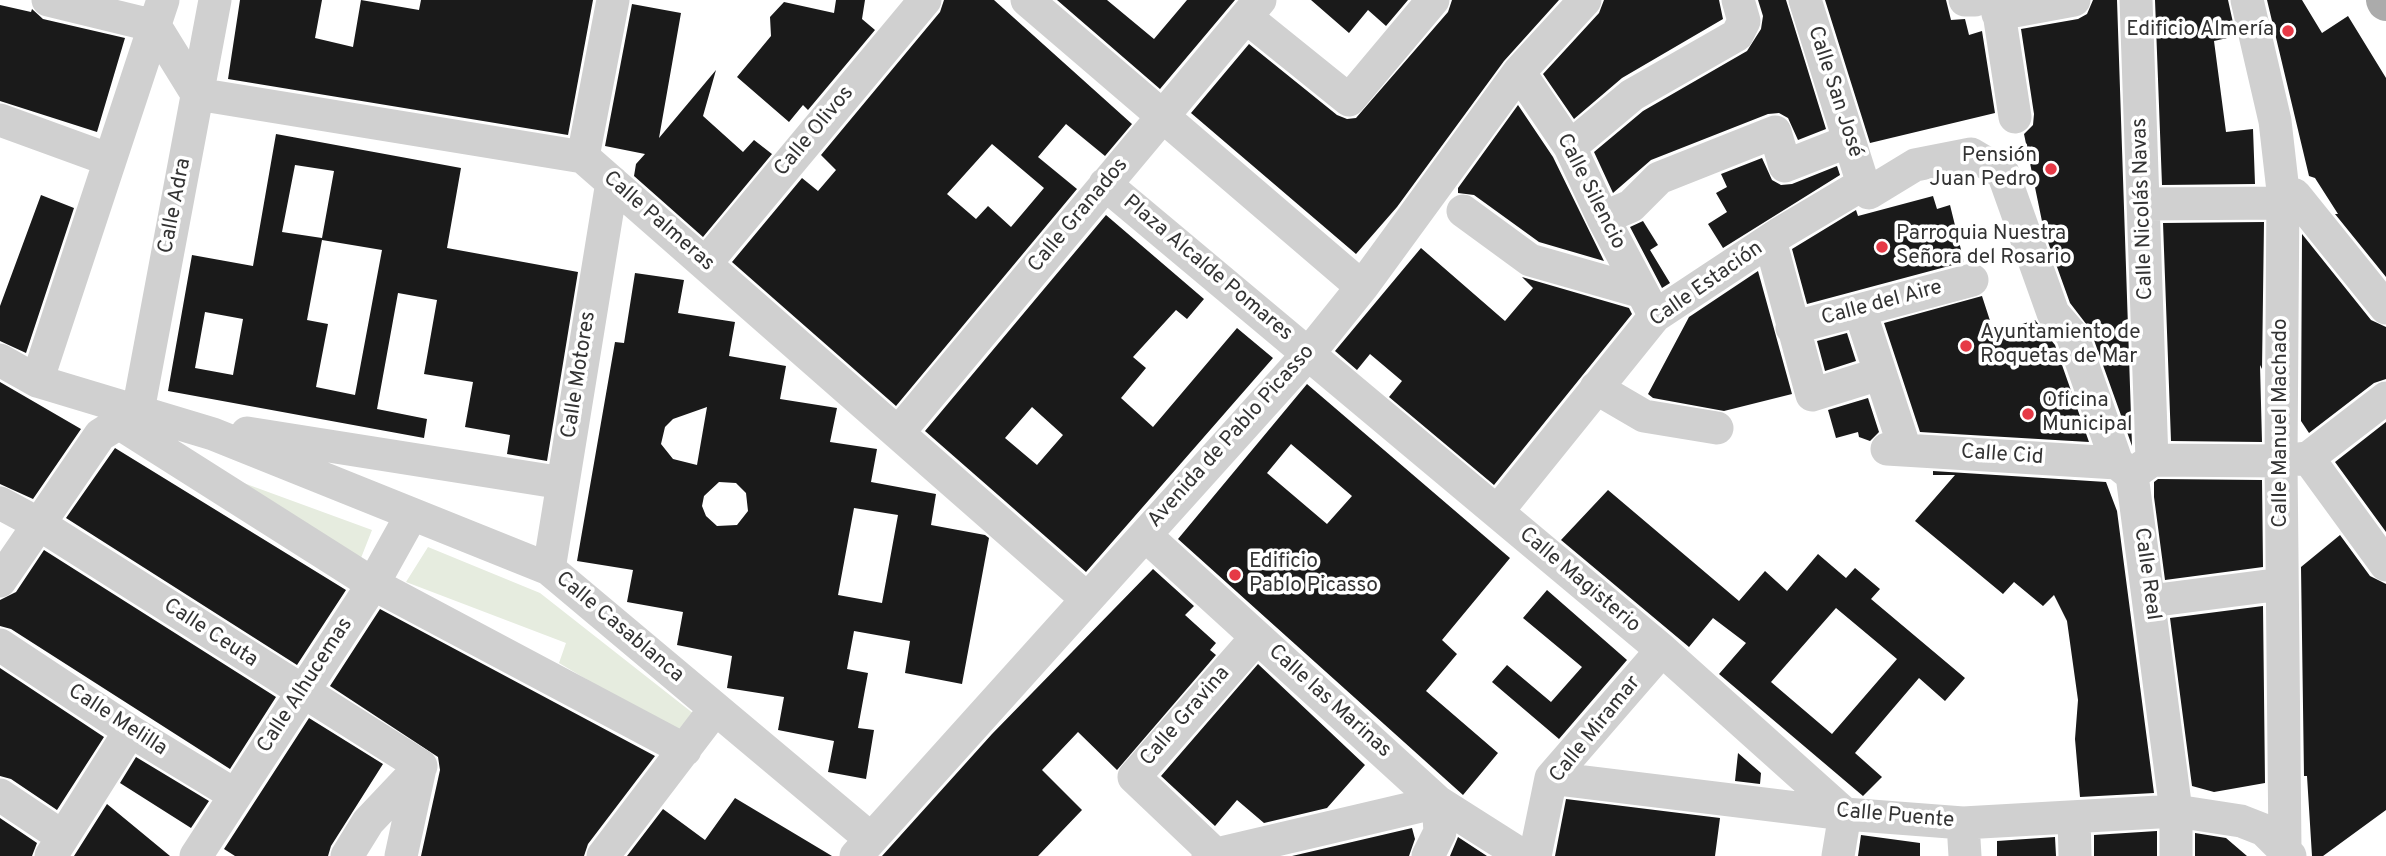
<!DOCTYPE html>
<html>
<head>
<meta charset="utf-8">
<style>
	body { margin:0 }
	canvas { display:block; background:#fff }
</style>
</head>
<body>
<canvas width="2386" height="856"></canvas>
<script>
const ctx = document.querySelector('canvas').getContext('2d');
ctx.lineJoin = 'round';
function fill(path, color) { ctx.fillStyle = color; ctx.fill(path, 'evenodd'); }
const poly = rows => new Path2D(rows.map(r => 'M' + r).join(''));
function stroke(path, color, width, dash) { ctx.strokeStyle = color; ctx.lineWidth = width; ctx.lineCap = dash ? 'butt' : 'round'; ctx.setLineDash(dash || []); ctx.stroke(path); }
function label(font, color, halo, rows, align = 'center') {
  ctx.font = font + ' Overpass,sans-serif'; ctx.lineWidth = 7; ctx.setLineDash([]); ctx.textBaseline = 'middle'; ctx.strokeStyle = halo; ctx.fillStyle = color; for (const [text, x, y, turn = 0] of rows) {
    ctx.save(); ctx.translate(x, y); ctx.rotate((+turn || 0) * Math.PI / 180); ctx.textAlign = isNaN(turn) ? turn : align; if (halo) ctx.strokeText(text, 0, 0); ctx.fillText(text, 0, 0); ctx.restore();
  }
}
fill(poly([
	[219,474,372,530,361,558],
	[428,547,540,593,694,714,680,735,559,663,566,643,406,582]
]), '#e6ecdf');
fill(poly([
	[240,0,322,0,315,38,353,47,361,0,419,10,421,0,593,0,568,135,228,79],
	[836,0,865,0,862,19,875,30,808,110,803,105,789,122,737,77,771,36,770,17,784,2,834,13],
	[944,0,994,0,1132,124,1105,156,1066,124,1038,157,1077,189,896,406,732,262,802,178,818,191,836,170,821,155,940,12],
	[992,144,1044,188,1011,227,988,206,976,219,947,194],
	[1057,0,1107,0,1154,39,1187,0,1235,0,1160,89],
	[1311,0,1408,0,1386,26,1368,10,1349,33],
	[1452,0,1559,0,1504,61,1397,207,1356,254,1191,113,1249,44,1337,115,1347,119,1356,118,1448,12],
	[1604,0,1719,0,1723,19,1622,78,1574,119,1543,74,1599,13],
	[1758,0,1786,0,1826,129,1798,140,1788,118,1779,113,1768,114,1651,160,1613,193,1594,152,1643,111,1747,51,1761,29,1763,16],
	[1825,0,1946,0,1951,20,1965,19,1969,35,1982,31,1995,113,1870,143],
	[2093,0,2117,0,2132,446,2090,329,2070,303,2044,231,2024,134,2033,125,2034,114,2021,29,2078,19,2087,14],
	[2155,0,2228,0,2236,36,2214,41,2226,132,2253,129,2255,184,2162,185],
	[2267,0,2302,0,2322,33,2348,16,2386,78,2386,277,2335,214,2338,214,2315,178,2309,176],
	[632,4,681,13,659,138,716,70,703,116,743,152,754,140,772,154,703,237,634,176,636,164,645,154,605,146],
	[0,5,31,12,32,9,43,19,125,38,97,132,0,101],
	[1518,105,1553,157,1604,261,1539,242,1474,195,1458,193,1458,188],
	[276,134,461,168,447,248,578,272,547,461,507,454,510,435,465,427,473,382,424,374,437,300,398,293,377,409,427,419,424,438,168,391,192,255,253,266],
	[295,165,334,171,322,238,282,232],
	[322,240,382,250,355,395,316,387,328,324,307,320],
	[205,312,243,319,233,375,195,368],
	[1762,158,1772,180,1781,185,1792,184,1837,166,1840,175,1723,248,1708,224,1727,212,1716,193,1727,187,1721,174],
	[41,195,74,208,26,353,0,341,0,306],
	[1933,196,1937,209,1950,205,1964,262,1807,304,1792,249,1856,210,1858,216],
	[1106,215,1204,299,1187,319,1176,310,1133,357,1146,368,1121,398,1153,427,1237,328,1273,358,1086,572,925,431],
	[1032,407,1063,435,1037,465,1005,438],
	[1643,221,1658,245,1650,250,1670,283,1662,288,1630,227],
	[2264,222,2262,369,2260,365,2262,442,2171,441,2163,223],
	[2302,234,2371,320,2386,327,2386,379,2374,383,2309,433,2301,421],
	[1421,248,1505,321,1533,288,1522,277,1629,308,1632,314,1494,485,1389,397,1402,381,1370,354,1357,370,1335,351],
	[1758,271,1792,394,1724,411,1653,398,1648,394,1689,317],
	[635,273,684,280,678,313,735,322,729,356,786,366,780,399,837,408,830,442,877,449,871,482,936,494,931,525,985,535,989,538,962,684,905,673,910,641,854,631,847,669,868,673,858,728,874,730,866,779,828,772,834,741,778,730,784,697,727,688,732,656,677,645,683,612,627,602,633,570,577,561,615,342,624,343],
	[707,407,697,465,673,459,661,444,665,427,673,419],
	[719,482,736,483,746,493,748,511,737,525,717,526,706,516,702,506,704,496],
	[854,508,898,515,882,603,838,595],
	[1982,296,1994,333,2035,320,2055,345,2089,442,1920,432,1884,323],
	[1847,333,1856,361,1825,371,1817,341],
	[0,382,81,429,33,499,0,484],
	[1307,384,1510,558,1442,640,1457,654,1426,691,1498,753,1463,795,1178,539],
	[1291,444,1352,496,1327,524,1267,473],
	[1868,398,1879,432,1870,441,1859,437,1858,432,1836,438,1828,410],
	[2386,422,2386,532,2335,462],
	[115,448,346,590,297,665,66,518],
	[1933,471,2106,482,2117,511,2154,793,2080,797,2075,739,2078,700,2067,621,2054,595,2043,606,2014,582,2003,594,1915,521,1955,475,1933,475],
	[2158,479,2262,480,2263,567,2165,580,2154,497,2154,482],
	[1608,490,1739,601,1765,571,1787,591,1818,554,1846,578,1855,568,1880,589,1871,599,1965,678,1945,701,1919,678,1855,753,1882,777,1863,796,1719,674,1746,643,1713,618,1689,647,1561,540],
	[1836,608,1897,659,1832,734,1771,682],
	[2340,535,2370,576,2386,584,2386,810,2323,856,2312,856,2307,776,2304,776,2301,567],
	[44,550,276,697,230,769,11,629,0,626,0,600,16,592],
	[1153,569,1194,606,1185,615,1216,643,1210,650,1216,655,1117,770,1078,732,1042,770,1082,810,1038,856,882,856,992,734],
	[1547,590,1627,660,1559,739,1492,682,1507,665,1551,702,1582,667,1523,618],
	[2263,606,2265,783,2214,792,2192,786,2170,618],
	[380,609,655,756,588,844,584,856,421,856,440,770,438,757,330,686],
	[1258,664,1365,765,1327,808,1264,823,1237,800,1215,826,1161,776],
	[0,668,104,737,57,810,11,779,0,776],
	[309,718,383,764,331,846,328,856,235,856,224,849],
	[1738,753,1761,773,1760,784,1735,781],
	[136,757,209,801,191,828,120,783],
	[735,798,832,856,627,856,663,809,705,840],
	[1566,799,1720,818,1715,856,1555,856],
	[107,804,170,856,74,856],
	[0,818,37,843,32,856,0,856],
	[1412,828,1415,839,1409,856,1292,856],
	[2157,831,2157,856,2094,856,2094,835],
	[2195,833,2226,838,2247,856,2195,856],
	[1861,835,1920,843,1920,856,1858,856],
	[1458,837,1487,856,1450,856],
	[2055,837,2056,856,1997,856,1997,841]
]), '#1a1a1a');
stroke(poly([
	[48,0,155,26,197,94,583,157,1087,599],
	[1027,0,1362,287],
	[1805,0,1863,184,1869,193,1915,165,1971,154,2003,173,2053,313,2072,335,2117,463,2132,475,2176,811,2176,856],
	[1965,0,1975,0],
	[1997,0,2015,117],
	[2136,0,2152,460],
	[2247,0,2275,121,2283,191,2281,461,2285,849],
	[1998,14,2074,0],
	[1246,17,1349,100,1433,0],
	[1519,72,1570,147,1603,218,1655,316],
	[0,120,110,160],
	[1570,147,1632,95,1737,35,1744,21,1738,0],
	[583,157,613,0],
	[1105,184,1662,650,1845,814],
	[2283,191,2295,195,2386,308],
	[2144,204,2283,203],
	[1463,211,1530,260,1642,292],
	[1603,218,1631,206,1659,178,1775,132,1785,166,1849,141],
	[1770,240,1812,395,1879,374],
	[705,264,925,0],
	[1860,311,1905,449],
	[1792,328,1972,280],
	[0,360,37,381,213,434,549,569,871,839],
	[37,381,163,0],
	[1596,388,1644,416,1717,428],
	[119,423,373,584,685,750],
	[247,433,563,483],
	[898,433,1260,0],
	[1887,449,2117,463],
	[2308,458,2386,565],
	[2134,473,2152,460,2281,461,2308,458,2386,398],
	[0,503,39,524,421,766],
	[1497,512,1655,316,1779,234,1863,184],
	[1145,535,1438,802,1523,856],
	[549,569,612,182],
	[0,581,100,435,138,411,215,0],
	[2150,601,2282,584],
	[0,645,130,731,235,795],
	[1551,778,1845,814,1963,823,2176,811,2241,821,2264,830,2290,856],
	[0,795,63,837],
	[2074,817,2075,856],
	[1963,823,1965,856],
	[1215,854,1134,777,1257,637],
	[51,856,130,731],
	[196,856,373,584,412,514],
	[347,856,368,822,421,766],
	[401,856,420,768],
	[603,856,715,709],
	[856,856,1309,353,1362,287,1519,72,1585,0],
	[1208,856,1438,802,1440,832,1428,856],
	[1535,856,1551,778,1662,650],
	[1838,856,1845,814]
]), '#d0d0d0', 33);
stroke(poly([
	[2385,0,2386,2]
]), '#ababab', 38);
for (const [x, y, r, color] of [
	[2288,31,7,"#e63946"],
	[2051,169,7,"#e63946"],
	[1882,247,7,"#e63946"],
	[1966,346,7,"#e63946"],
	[2028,414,7,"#e63946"],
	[1235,575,7,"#e63946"]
]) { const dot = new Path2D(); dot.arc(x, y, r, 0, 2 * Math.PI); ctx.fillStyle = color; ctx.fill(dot); stroke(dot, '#fff', 2.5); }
label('21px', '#333', '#fff', [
	["Edificio Almería",2274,31,"right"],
	["Pensión",2037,157,"right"],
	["Juan Pedro",2037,181,"right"],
	["Parroquia Nuestra",1896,235],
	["Señora del Rosario",1896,259],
	["Ayuntamiento de",1980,334],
	["Roquetas de Mar",1980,358],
	["Oficina",2042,402],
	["Municipal",2042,426],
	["Edificio",1249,563],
	["Pablo Picasso",1249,587]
], 'left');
label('21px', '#333', '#fff', [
	["Calle San José",1834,92,72],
	["Calle Olivos",815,132,-50],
	["Calle Silencio",1590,192,63],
	["Calle Adra",176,206,-79],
	["Calle Nicolás Navas",2144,209,-92],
	["Calle Granados",1079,216,-50],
	["Calle Palmeras",658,222,41],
	["Plaza Alcalde Pomares",1207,269,40],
	["Calle Estación",1707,285,-35],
	["Calle del Aire",1882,304,-15],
	["Calle Motores",580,375,-81],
	["Calle Manuel Machado",2282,423,-90],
	["Avenida de Pablo Picasso",1232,437,-48],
	["Calle Cid",2002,456,4],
	["Calle Real",2146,574,82],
	["Calle Magisterio",1579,581,40],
	["Calle Casablanca",619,628,40],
	["Calle Ceuta",210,634,33],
	["Calle Alhucemas",306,686,-57],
	["Calle las Marinas",1329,702,42],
	["Calle Gravina",1186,717,-49],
	["Calle Melilla",117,721,33],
	["Calle Miramar",1596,730,-51],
	["Calle Puente",1895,817,5]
]);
</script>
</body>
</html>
